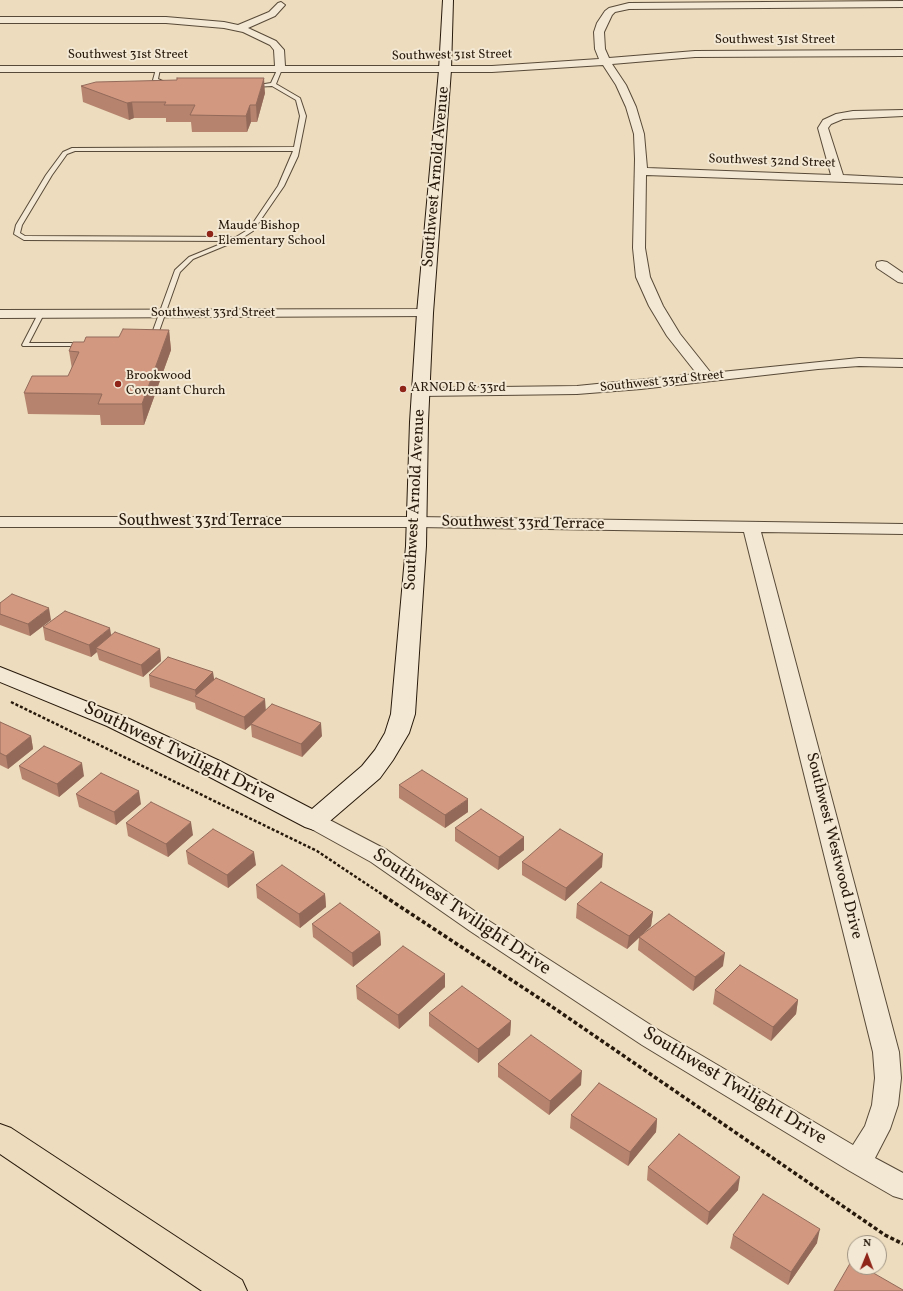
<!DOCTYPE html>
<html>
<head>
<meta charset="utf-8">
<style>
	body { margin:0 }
	#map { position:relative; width:903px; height:1291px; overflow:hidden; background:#eddcbd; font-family:Vollkorn,serif }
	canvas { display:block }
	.north { position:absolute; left:847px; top:1235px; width:40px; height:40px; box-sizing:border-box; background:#f3e8d4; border:1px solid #a19584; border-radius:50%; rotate:1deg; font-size:11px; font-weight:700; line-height:16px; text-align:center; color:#27190b }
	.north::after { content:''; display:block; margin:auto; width:14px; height:18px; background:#8f2418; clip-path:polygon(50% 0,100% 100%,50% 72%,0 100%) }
</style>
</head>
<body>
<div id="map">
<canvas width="903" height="1291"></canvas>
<div class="north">N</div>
</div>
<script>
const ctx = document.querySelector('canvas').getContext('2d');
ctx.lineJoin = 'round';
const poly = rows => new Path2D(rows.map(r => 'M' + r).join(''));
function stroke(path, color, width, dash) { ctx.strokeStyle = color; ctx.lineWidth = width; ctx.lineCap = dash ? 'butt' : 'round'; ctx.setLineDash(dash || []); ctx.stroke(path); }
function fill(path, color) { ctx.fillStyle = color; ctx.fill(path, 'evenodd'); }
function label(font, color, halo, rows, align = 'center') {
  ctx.font = font + ' Vollkorn,serif'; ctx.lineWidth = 4; ctx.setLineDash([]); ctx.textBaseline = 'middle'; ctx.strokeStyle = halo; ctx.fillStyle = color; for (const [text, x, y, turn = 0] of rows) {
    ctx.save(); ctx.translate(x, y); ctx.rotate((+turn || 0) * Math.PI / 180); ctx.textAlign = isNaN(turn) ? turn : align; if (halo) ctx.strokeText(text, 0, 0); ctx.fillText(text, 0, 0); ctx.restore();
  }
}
const lane = poly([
	[158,68,160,69,158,79,169,84,169,86,165,86,153,80,156,69,158,68],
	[278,68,282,69,276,84,300,98,306,116,298,156,284,186,253,231,239,240,193,259,180,272,157,337,153,340,149,340,148,339,151,336,175,270,189,257,228,241,24,240,14,234,16,225,46,175,63,152,72,148,294,147,300,116,296,100,272,86,254,87,252,86,271,83,278,68],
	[75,151,293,151,278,186,249,229,236,237,25,236,20,233,22,225,52,175,67,154,75,151],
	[41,312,44,314,29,343,83,343,85,344,85,346,23,346,22,345,38,314,41,312]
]);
const street = poly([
	[903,1,903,7,629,9,615,12,612,15,604,32,605,49,609,58,695,51,903,50,903,56,695,57,612,64,626,85,636,107,644,134,647,168,831,175,818,128,823,120,836,114,853,111,903,110,903,116,843,119,831,124,828,128,843,175,903,178,903,184,646,175,645,248,650,277,663,306,680,334,711,373,859,358,903,359,903,367,859,366,818,369,641,389,577,394,421,396,416,395,414,392,416,389,421,388,577,386,697,374,667,336,649,306,636,277,633,248,635,159,634,134,626,107,616,85,603,65,492,72,0,72,0,66,275,66,274,50,270,45,243,32,224,28,166,23,0,23,0,17,166,17,224,22,238,25,269,12,278,3,281,2,285,5,275,16,248,28,276,41,284,50,285,66,492,66,599,59,595,49,594,32,597,23,605,11,609,8,629,3,903,1],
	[882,261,887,262,903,273,903,283,898,282,877,268,876,265,877,262,882,261],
	[425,309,430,310,432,313,430,316,0,318,0,310,425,309],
	[0,517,417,517,903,524,903,534,761,532,899,1052,901,1078,898,1105,890,1129,875,1158,903,1173,903,1199,893,1196,848,1170,642,1045,470,931,371,862,306,826,303,821,306,816,314,813,322,816,387,850,486,919,660,1031,853,1145,865,1126,872,1105,875,1078,873,1052,744,532,417,527,0,527,0,517]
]);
const secondary = poly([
	[443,0,453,0,451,70,433,313,428,422,426,546,415,714,409,733,393,760,380,778,323,827,314,830,305,827,204,774,107,726,0,682,0,667,123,716,222,762,312,809,362,766,375,750,385,733,391,714,406,546,410,422,417,313,439,70,443,0]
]);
const highway = poly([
	[0,1124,11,1128,242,1280,247,1291,202,1291,0,1154,0,1124]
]);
stroke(lane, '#584a38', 2);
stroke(street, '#584a38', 2);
stroke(secondary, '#27190b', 2);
stroke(highway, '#27190b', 2);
stroke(poly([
	[11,702,317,851,386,897]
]), '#27190b', 2.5, [3, 2]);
stroke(poly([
	[384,896,551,1006,885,1235,903,1244]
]), '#27190b', 3.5, [4, 2.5]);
fill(lane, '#f3e8d4');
fill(street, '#f3e8d4');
fill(secondary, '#f3e8d4');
fill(highway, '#eddcbd');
fill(poly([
	[81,86,265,93,257,122,251,122,247,132,192,132,191,122,166,122,166,118,134,118,129,120,83,102],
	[169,330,171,350,144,425,101,425,100,415,28,414,24,393,68,376,72,369,69,351,84,342],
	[0,603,51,620,30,636,0,625],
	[43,627,111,636,160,649,161,661,143,677,99,660,97,652,91,657,45,640],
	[149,675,214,680,266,710,322,736,302,757,252,737,251,725,245,730,196,709,195,703,150,687],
	[0,722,31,736,33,749,8,769,0,765],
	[19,766,84,776,59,797,22,779],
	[399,785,468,812,445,828,399,798],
	[76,794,141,804,116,825,79,807],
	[126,823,193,835,168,857,128,836],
	[455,828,524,837,524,850,498,870,455,841],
	[186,851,256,865,228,888,188,864],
	[522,862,602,867,565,901,522,875],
	[256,885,325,894,326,907,300,928,257,898],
	[577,904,653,912,651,926,643,934,723,966,693,991,638,950,639,938,627,949,576,918],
	[312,924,380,932,381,945,353,967,313,937],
	[445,974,445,987,399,1029,357,999,356,986],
	[715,990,798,1000,796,1014,771,1041,713,1004],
	[429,1013,511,1021,510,1035,478,1063,429,1026],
	[498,1064,581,1085,549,1115,498,1077],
	[571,1115,657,1119,656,1132,628,1166,570,1128],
	[648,1167,738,1190,707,1225,647,1180],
	[733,1235,817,1243,788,1285,730,1248]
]), '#b5836e');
fill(poly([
	[264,78,265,93,257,122,256,105],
	[132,102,134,118,129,120,127,103],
	[250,105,251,122,247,132,246,116],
	[169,330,171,350,144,425,142,404],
	[49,608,51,620,30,636,28,624],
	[110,628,112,640,96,648,97,652,91,657,89,645],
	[160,649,161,661,143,677,141,665],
	[213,672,215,684,196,696,195,690],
	[265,699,266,712,251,724,251,725,245,730,244,717],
	[321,723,322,736,302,757,301,744],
	[31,736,33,749,8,769,6,756],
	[82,763,84,776,59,797,57,784],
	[139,791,141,804,116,825,114,812],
	[468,799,468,812,445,828,445,815],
	[191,822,193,835,168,857,166,844],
	[524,837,524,850,498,870,499,857],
	[254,852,256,865,228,888,227,875],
	[603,854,602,867,565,901,566,888],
	[325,894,326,907,300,928,299,914],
	[653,912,651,926,627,949,629,936],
	[380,932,381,945,353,967,352,953],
	[725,953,723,966,693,991,695,977],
	[445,974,445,987,399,1029,398,1015],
	[798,1000,796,1014,771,1041,773,1027],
	[511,1021,510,1035,478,1063,478,1049],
	[582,1071,581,1085,549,1115,550,1101],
	[657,1119,656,1132,628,1166,630,1152],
	[740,1177,738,1190,707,1225,709,1212],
	[820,1229,817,1243,788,1285,791,1272]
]), '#936a5a');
const building = poly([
	[177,78,264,78,256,105,250,105,246,116,190,115,195,105,164,105,166,102,132,102,127,103,81,86,96,82,177,80,177,78],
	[123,329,169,330,142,404,98,404,102,394,24,393,32,376,68,376,79,352,69,351,73,342,84,342,86,337,119,337,123,329],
	[12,594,49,608,28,624,0,614,0,603,12,594],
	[65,611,110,628,89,645,43,627,65,611],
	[115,632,160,649,141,665,96,648,115,632],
	[168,657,213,672,195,690,149,675,168,657],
	[216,678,265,699,244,717,195,696,216,678],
	[272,704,321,723,301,744,251,724,272,704],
	[0,722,31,736,6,756,0,753,0,722],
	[44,746,82,763,57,784,19,766,44,746],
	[422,770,468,799,445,815,399,785,422,770],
	[101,773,139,791,114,812,76,794,101,773],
	[151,802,191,822,166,844,126,823,151,802],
	[481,809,524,837,499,857,455,828,481,809],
	[213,829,254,852,227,875,186,851,213,829],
	[560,829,603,854,566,888,522,862,560,829],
	[282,865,325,894,299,914,256,885,282,865],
	[601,882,653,912,629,936,577,904,601,882],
	[340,903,380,932,352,953,312,924,340,903],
	[669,914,725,953,695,977,639,937,669,914],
	[403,946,445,974,398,1015,356,986,403,946],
	[740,965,798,1000,773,1027,715,990,740,965],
	[462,986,511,1021,478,1049,429,1013,462,986],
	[531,1035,582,1071,550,1101,498,1064,531,1035],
	[599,1083,657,1119,630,1152,571,1115,599,1083],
	[679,1134,740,1177,709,1212,648,1167,679,1134],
	[763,1194,820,1229,791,1272,733,1235,763,1194],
	[852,1260,855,1262,855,1267,863,1267,903,1290,903,1291,834,1291,852,1260]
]);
fill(building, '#d29880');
stroke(building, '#936a5a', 1);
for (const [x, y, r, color] of [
	[210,234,4,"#8f2418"],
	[118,384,4,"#8f2418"],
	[403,389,4,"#8f2418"]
]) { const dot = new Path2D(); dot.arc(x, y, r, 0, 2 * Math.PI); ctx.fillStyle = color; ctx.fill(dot); stroke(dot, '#f3e8d4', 1.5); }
label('13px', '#27190b', '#f3e8d4', [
	["Southwest 31st Street",775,41],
	["Southwest 31st Street",128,56],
	["Southwest 31st Street",452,56,-1],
	["Southwest 32nd Street",772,162,2],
	["Southwest 33rd Street",213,314],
	["Southwest 33rd Street",662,382,-6]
]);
label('13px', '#27190b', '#f3e8d4', [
	["Maude Bishop",218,227],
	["Elementary School",218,242],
	["Brookwood",126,377],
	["Covenant Church",126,392],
	["ARNOLD & 33rd",411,389]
], 'left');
label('16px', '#27190b', '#f3e8d4', [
	["Southwest Arnold Avenue",437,177,-85],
	["Southwest Arnold Avenue",416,500,-87],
	["Southwest 33rd Terrace",200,522],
	["Southwest 33rd Terrace",523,524,1],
	["Southwest Westwood Drive",833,846,76]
]);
label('19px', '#27190b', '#f3e8d4', [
	["Southwest Twilight Drive",179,754,26],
	["Southwest Twilight Drive",461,913,34],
	["Southwest Twilight Drive",734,1087,31]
]);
</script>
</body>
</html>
